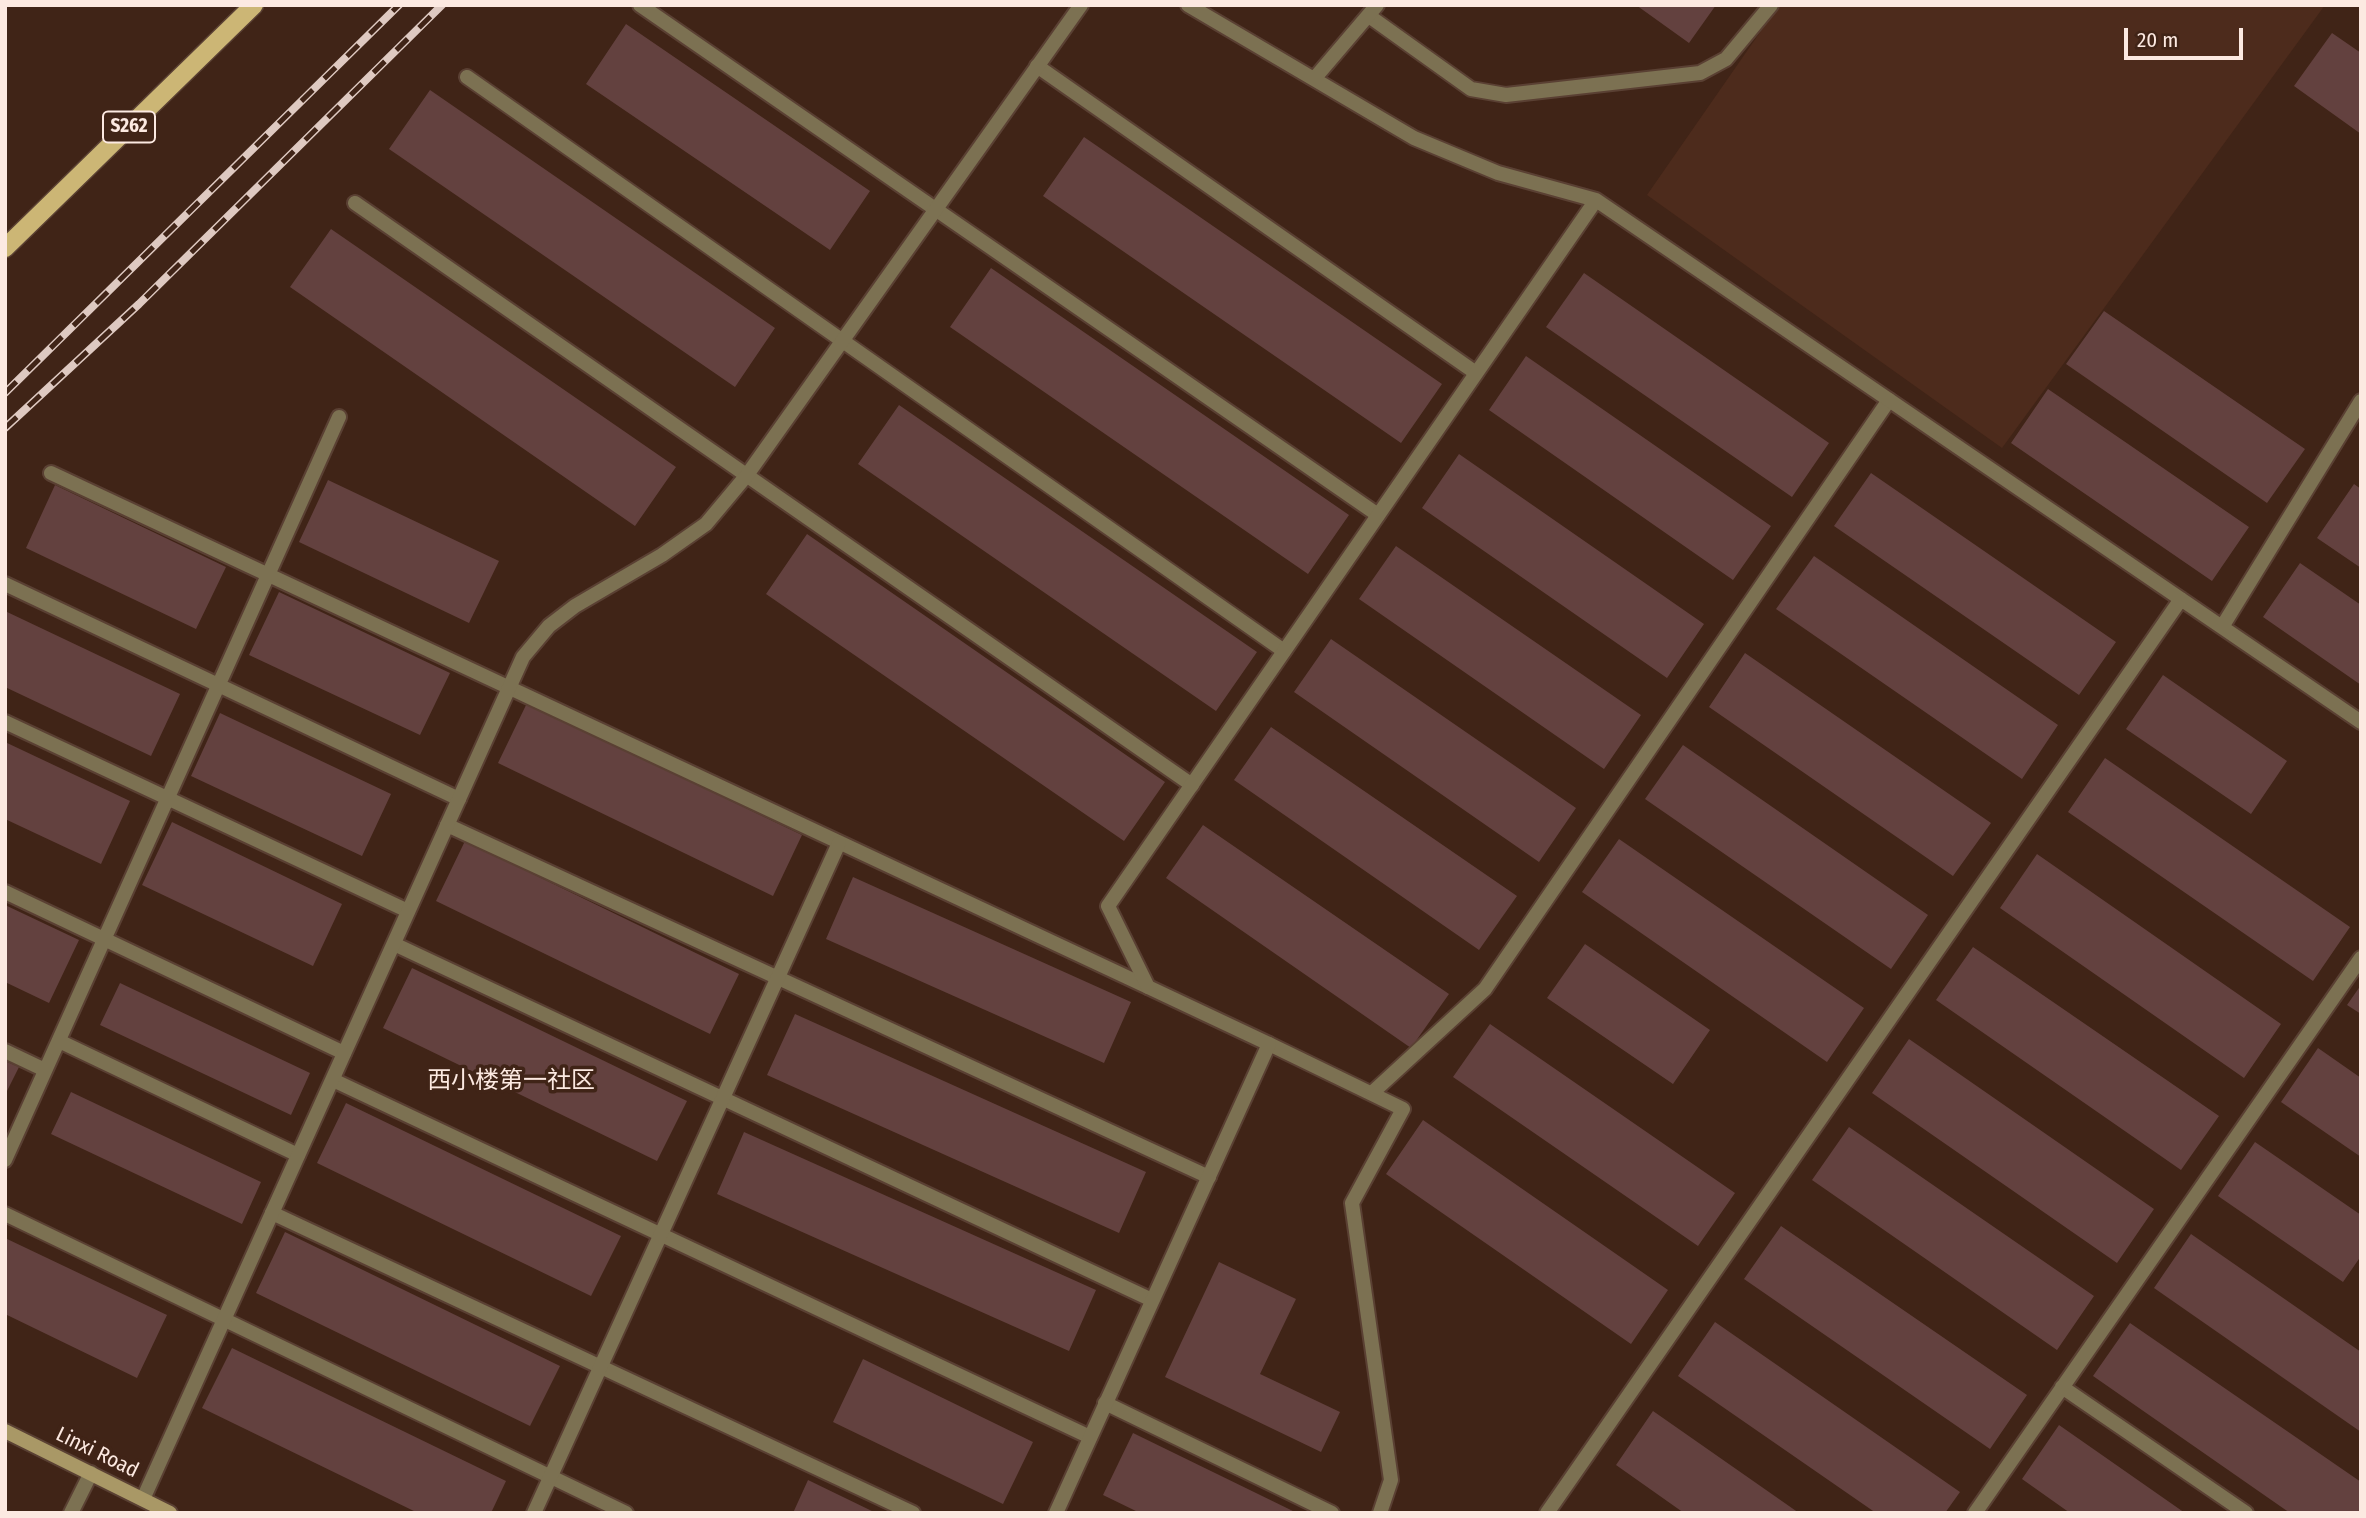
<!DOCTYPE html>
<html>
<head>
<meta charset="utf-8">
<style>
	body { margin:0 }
	#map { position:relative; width:2366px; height:1518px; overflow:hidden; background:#402417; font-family:"Fira Sans Condensed",sans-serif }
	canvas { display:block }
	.frame { position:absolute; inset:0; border:7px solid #fce9e1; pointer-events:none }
	.scale { position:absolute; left:2124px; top:28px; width:119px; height:32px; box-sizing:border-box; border:4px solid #fce9e1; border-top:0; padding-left:9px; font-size:21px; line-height:24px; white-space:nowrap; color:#fce9e1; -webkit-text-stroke:5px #402417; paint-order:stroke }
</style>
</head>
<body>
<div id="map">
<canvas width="2366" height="1518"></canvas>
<div class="frame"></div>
<div class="scale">20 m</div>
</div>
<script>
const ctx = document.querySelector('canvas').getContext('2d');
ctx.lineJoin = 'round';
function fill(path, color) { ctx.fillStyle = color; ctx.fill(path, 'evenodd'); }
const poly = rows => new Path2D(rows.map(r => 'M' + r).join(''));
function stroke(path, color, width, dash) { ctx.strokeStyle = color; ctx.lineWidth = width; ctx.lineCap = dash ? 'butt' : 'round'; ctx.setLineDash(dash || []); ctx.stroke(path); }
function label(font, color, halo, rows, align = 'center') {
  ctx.font = font + ' "Fira Sans Condensed","Noto Sans SC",sans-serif'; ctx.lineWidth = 7; ctx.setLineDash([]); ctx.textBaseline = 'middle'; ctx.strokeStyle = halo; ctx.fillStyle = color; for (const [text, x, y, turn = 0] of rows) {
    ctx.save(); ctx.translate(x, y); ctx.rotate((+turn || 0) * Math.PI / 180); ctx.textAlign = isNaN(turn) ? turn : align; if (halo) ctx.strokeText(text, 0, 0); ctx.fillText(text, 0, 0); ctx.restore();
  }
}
fill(poly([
	[1779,5,2325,5,2002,448,1647,195]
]), '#4d2b1c');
fill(poly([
	[1636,5,1716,5,1689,43],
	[626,24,870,191,830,250,586,84],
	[2332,33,2361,53,2361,134,2294,86],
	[430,90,775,328,735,387,389,149],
	[1084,137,1442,384,1401,443,1043,196],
	[331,229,676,467,635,526,290,287],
	[991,268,1349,515,1308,574,950,327],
	[1584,273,1829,443,1792,497,1546,327],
	[2104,311,2305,449,2267,503,2066,364],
	[1526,356,1771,526,1733,580,1489,410],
	[2048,389,2249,527,2212,581,2011,443],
	[899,405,1257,652,1216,711,858,464],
	[1459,454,1704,624,1667,678,1422,508],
	[1871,473,2116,642,2079,695,1834,526],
	[328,480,499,561,469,623,299,542],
	[2354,484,2361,489,2361,568,2317,538],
	[55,485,226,567,196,629,26,548],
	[807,534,1165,782,1124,841,766,594],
	[1396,546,1641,715,1604,769,1359,599],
	[1814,556,2058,725,2022,779,1776,609],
	[2300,563,2361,605,2361,685,2263,617],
	[279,592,450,673,420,735,249,655],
	[5,611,180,694,151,756,5,687],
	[1331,639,1576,808,1539,862,1294,692],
	[1745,653,1991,823,1953,876,1709,707],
	[2163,675,2287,761,2251,814,2126,729],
	[527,703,802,835,773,896,498,763],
	[220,713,391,794,362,856,191,776],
	[1271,727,1517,896,1479,950,1234,780],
	[5,742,130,801,101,864,5,819],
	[1683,745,1928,915,1891,969,1645,799],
	[2105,758,2350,927,2313,981,2068,812],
	[172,822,342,904,313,966,142,885],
	[1203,825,1449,994,1411,1048,1166,878],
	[1619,839,1864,1008,1827,1062,1582,892],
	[465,841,739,974,710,1034,436,901],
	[2037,854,2281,1024,2244,1078,2000,908],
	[853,877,1131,1002,1104,1063,826,939],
	[5,905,79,940,49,1003,5,982],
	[1585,944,1710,1030,1673,1084,1547,998],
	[1973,947,2219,1116,2181,1170,1936,1000],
	[412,968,687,1101,657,1161,383,1028],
	[120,983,310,1073,291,1115,100,1025],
	[2361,985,2361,1014,2347,1005],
	[795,1014,1146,1172,1119,1233,767,1075],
	[1490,1024,1735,1193,1698,1246,1453,1077],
	[1909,1039,2154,1209,2117,1263,1872,1093],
	[2318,1048,2361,1078,2361,1157,2281,1102],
	[5,1061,19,1067,5,1095],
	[71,1092,261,1182,242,1224,51,1134],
	[346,1103,621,1236,591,1296,317,1163],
	[1423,1120,1668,1290,1631,1344,1386,1174],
	[1849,1127,2094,1296,2057,1350,1812,1180],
	[744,1132,1096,1290,1069,1351,717,1194],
	[2255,1142,2361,1215,2361,1256,2343,1282,2218,1196],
	[1781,1226,2027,1395,1990,1449,1744,1279],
	[285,1232,560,1366,530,1426,256,1293],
	[2191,1234,2361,1352,2361,1432,2154,1288],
	[5,1238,167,1315,137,1378,5,1314],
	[1219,1262,1296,1299,1260,1374,1340,1412,1321,1452,1165,1377],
	[1715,1322,1960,1492,1945,1513,1876,1513,1678,1376],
	[2130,1323,2361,1482,2361,1513,2290,1513,2093,1376],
	[232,1348,506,1481,491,1513,418,1513,202,1408],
	[863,1359,1033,1442,1003,1504,833,1422],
	[1653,1411,1799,1513,1684,1513,1616,1465],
	[2059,1425,2185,1513,2070,1513,2022,1479],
	[1133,1433,1297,1513,1140,1513,1103,1495],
	[808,1480,876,1513,793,1513]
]), '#63413f');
const service = poly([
	[640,5,1378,515],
	[1369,16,1471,89,1506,95,1700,73,1726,59,1771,5],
	[1037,66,1476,373],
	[467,77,1284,651],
	[355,203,1192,785],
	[51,473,1148,987],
	[5,584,459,799],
	[5,722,408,911],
	[447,825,1209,1177],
	[5,892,344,1053],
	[394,944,1152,1300],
	[59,1041,298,1155],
	[1269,1044,1403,1109,1352,1203,1391,1480,1380,1513],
	[5,1051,45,1070],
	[333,1080,1090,1437],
	[1372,1093,1485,989,1889,400],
	[5,1160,339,417],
	[272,1213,913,1513],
	[5,1214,626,1513],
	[1105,1403,1332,1513]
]);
const minor = poly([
	[1188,5,1414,138,1498,173,1596,200,2361,722],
	[1314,79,1377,5],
	[2222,627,2361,401],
	[2062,1387,2246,1513],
	[143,1499,523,657,549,626,575,606,662,555,706,524,747,475,1081,5],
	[71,1513,91,1473],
	[534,1513,839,843],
	[1056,1513,1269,1044,1148,987,1108,906,1596,200],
	[1547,1513,2181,599],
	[1975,1513,2361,958]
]);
const secondary = poly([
	[5,1431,170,1513]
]);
const primary = poly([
	[5,248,254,5]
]);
stroke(service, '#5a4033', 18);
stroke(minor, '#5a4033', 18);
stroke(secondary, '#5a4033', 18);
stroke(primary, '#5a4033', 21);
stroke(service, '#7c7152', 14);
stroke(minor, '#7c7152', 14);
stroke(secondary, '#a99866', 14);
stroke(primary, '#ccb675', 18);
const rail = poly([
	[5,393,399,5],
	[5,428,139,304,442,5]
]);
stroke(rail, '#dec9c1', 8);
stroke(rail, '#402417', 5, [16]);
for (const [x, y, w] of [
	[129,127,52]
]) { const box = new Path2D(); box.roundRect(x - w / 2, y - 15.5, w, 31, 5); ctx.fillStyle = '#402417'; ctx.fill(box); stroke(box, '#fce9e1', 2); }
label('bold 19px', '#fce9e1', null, [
	["S262",129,127]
]);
label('21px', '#fce9e1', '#402417', [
	["Linxi Road",97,1453,26]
]);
label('24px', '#fce9e1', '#402417', [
	["西小楼第一社区",511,1081]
]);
</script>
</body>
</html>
